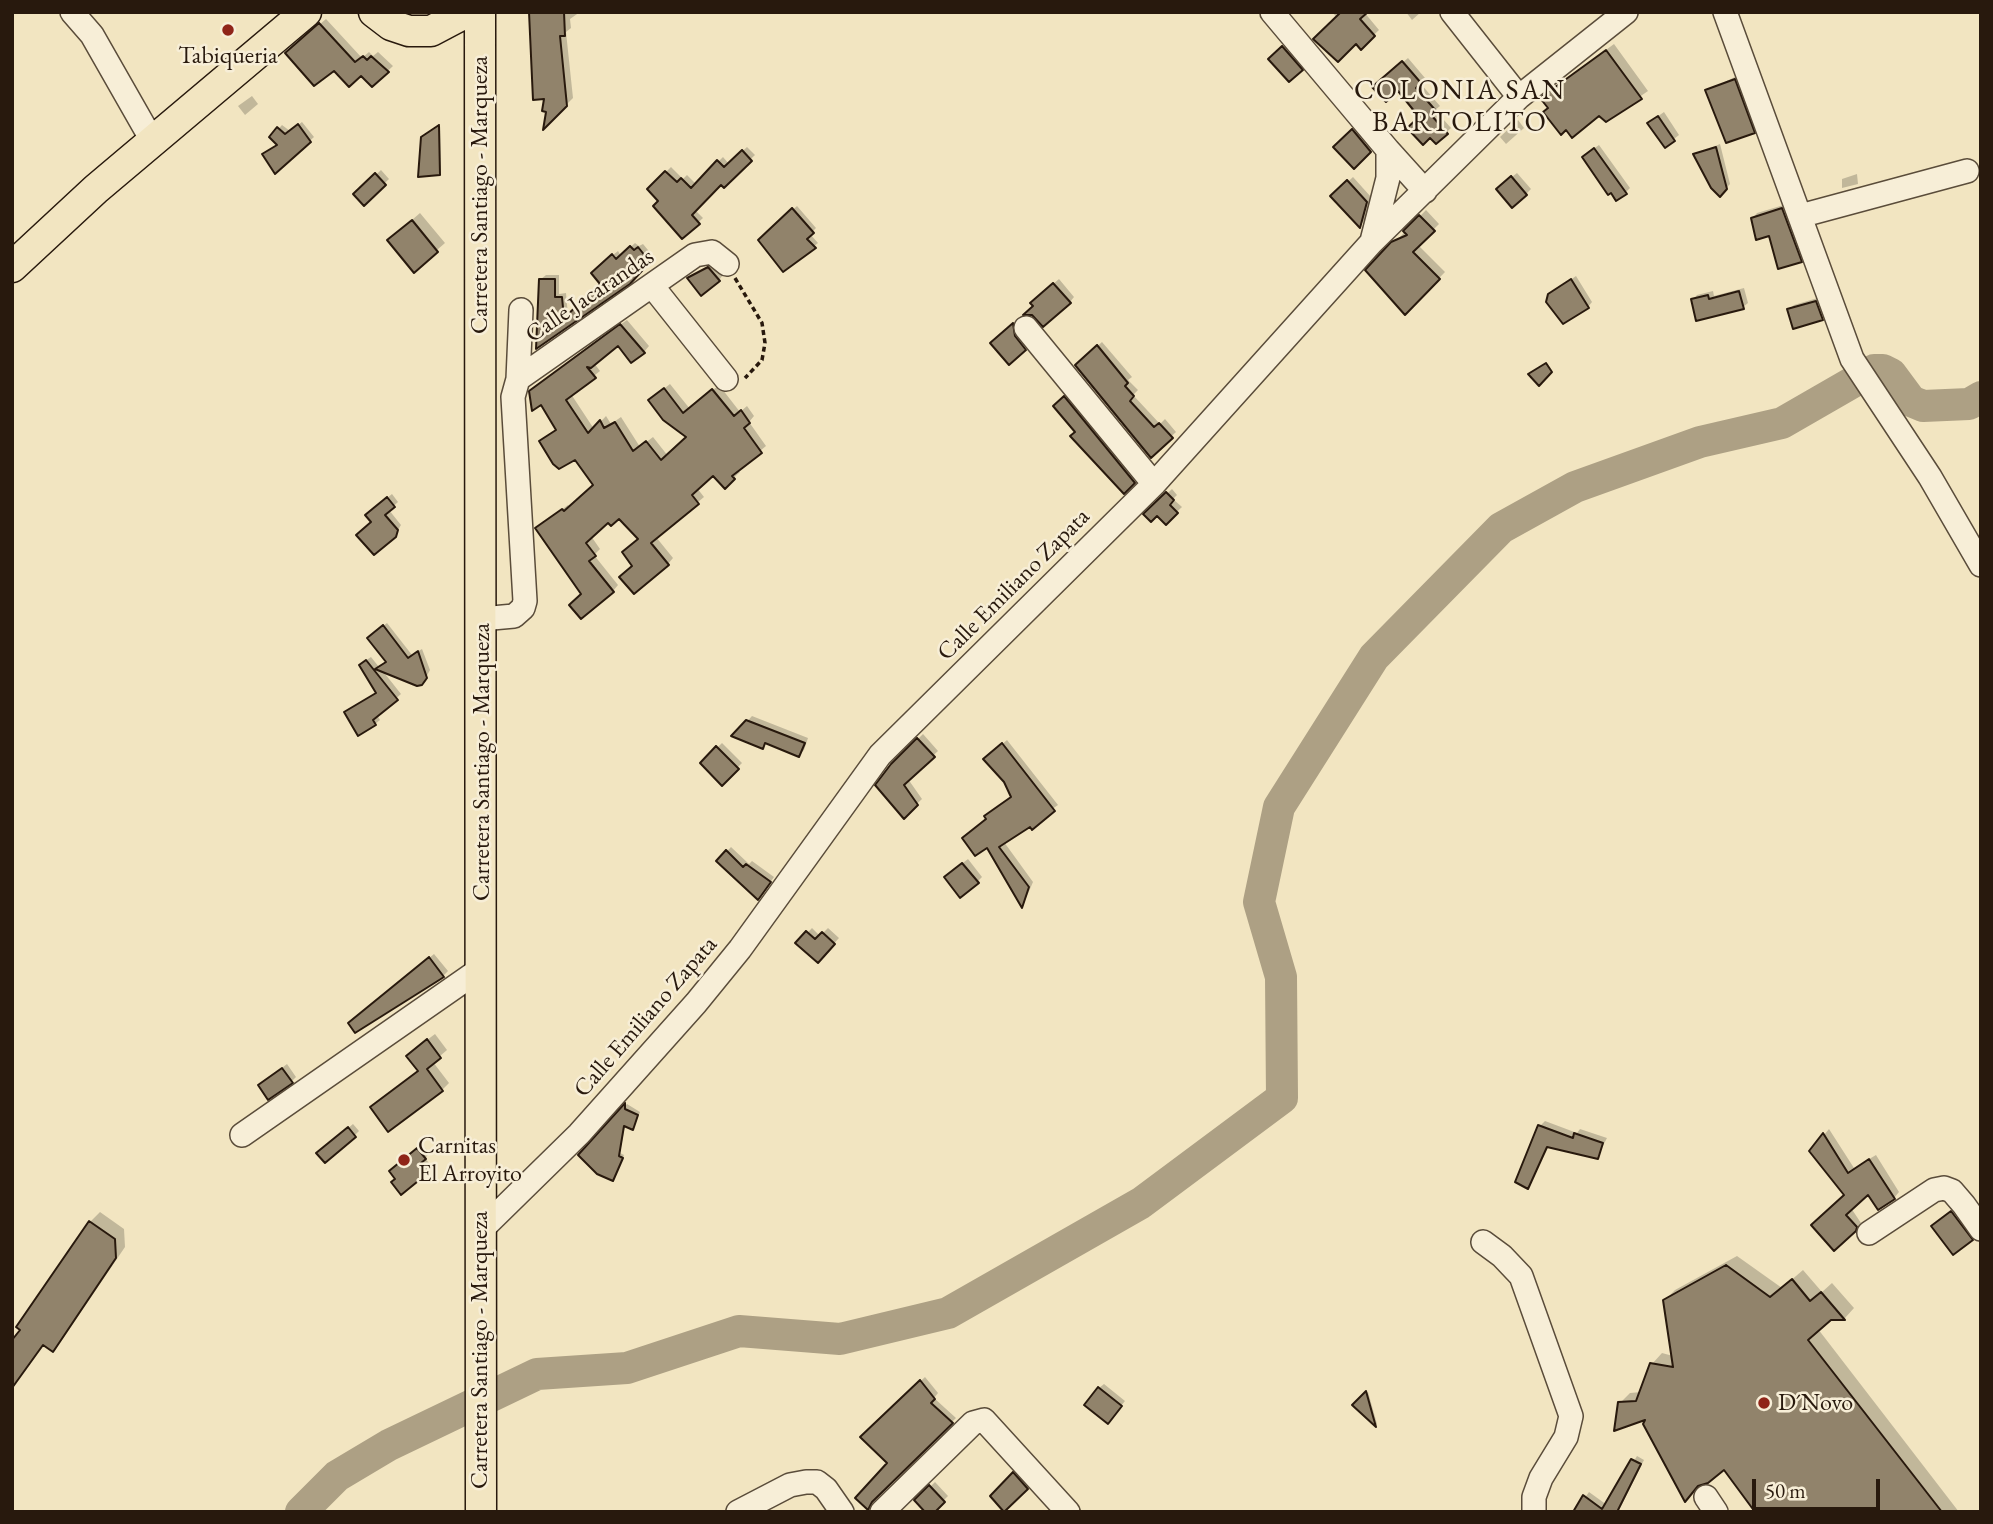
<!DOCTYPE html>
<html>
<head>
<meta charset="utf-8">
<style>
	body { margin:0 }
	#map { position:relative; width:1993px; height:1524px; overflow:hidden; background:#f2e5c1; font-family:"EB Garamond",serif }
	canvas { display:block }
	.frame { position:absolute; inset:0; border:14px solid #28190d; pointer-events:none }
	.scale { position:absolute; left:1752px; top:1479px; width:128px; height:32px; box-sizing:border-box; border:4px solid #28190d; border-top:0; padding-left:9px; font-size:21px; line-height:24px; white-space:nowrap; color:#28190d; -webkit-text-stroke:5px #f7eed7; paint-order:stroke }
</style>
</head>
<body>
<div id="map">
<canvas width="1993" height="1524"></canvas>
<div class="frame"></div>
<div class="scale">50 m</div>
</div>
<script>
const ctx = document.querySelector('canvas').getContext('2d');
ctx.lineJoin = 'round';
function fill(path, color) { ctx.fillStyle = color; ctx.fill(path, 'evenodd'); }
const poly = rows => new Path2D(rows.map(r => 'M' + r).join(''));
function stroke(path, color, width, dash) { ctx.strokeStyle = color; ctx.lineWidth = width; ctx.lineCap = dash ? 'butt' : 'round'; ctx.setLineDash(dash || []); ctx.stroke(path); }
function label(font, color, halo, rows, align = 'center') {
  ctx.font = font + ' "EB Garamond",serif'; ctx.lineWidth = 5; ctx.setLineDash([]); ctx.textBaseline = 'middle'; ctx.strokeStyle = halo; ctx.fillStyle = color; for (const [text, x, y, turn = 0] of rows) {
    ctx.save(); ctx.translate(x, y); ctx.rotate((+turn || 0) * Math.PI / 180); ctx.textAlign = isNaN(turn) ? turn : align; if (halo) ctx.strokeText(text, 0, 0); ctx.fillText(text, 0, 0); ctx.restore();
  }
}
fill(poly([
	[531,12,580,12,570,19,571,28,566,32,573,98,546,125,548,111],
	[1364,12,1379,30,1361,47,1333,13],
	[1406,12,1421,12,1412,20],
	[326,19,362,58,369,52,373,56,378,52,393,66,373,85,361,73,335,69,293,47],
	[1288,43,1306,64,1289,80,1270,59],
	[1614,44,1648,91,1606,120,1599,114,1550,108,1549,92],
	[1408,58,1425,78,1420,83,1440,106,1435,110,1451,128,1436,142,1421,117,1398,88,1379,83],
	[1739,75,1758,127,1754,132,1708,90],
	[252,96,258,104,245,115,238,106],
	[1664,112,1679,135,1665,146,1654,119],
	[1518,120,1524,128,1506,144,1500,137],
	[302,122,314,137,275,172,268,151,278,144,271,137,282,125,290,131],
	[440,125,441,172,440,174,425,136],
	[1358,126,1375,146,1354,166,1335,147],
	[1720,144,1730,184,1720,195,1696,154],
	[1599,145,1630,188,1626,192,1589,152],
	[747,147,755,155,724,185,721,182,695,210,703,218,682,237,660,200,649,189,671,167,683,179,687,175,696,184,723,157,729,164],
	[381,170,389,179,364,203,356,194],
	[1517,173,1531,189,1526,194,1503,184],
	[1857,174,1858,184,1842,188,1842,179],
	[1353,177,1371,197,1365,220,1361,224,1333,196],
	[1787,204,1806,256,1801,261,1753,218,1757,213],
	[797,206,816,228,810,234,818,243,784,270,760,240],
	[1426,210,1439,224,1418,245,1445,272,1405,313,1368,270],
	[420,213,445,243,414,270,397,233],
	[635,243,639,246,643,244,653,256,628,282,538,346,541,279,546,275,559,275,559,294,566,293,568,316,602,284,597,268,618,251,621,256],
	[714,263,723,275,719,280,689,278],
	[1576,276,1592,302,1588,307,1550,294],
	[1059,279,1074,297,1070,302,1035,306,1037,298],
	[1744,288,1748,303,1743,307,1693,300,1697,295,1713,291,1714,296],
	[1821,297,1827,314,1822,319,1789,309,1794,305],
	[627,320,649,346,644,352,618,343,594,363,600,371,571,394,594,429,606,416,611,424,621,417,640,447,653,437,668,456,688,437,656,395,670,384,690,409,719,385,740,412,747,406,754,416,749,422,766,446,737,470,740,472,725,486,713,474,697,488,704,497,656,537,673,558,668,564,634,565,640,539,619,516,608,520,591,536,600,549,594,555,618,585,613,591,583,594,543,523,568,505,570,507,595,485,575,457,541,441,557,429,542,403,534,408,532,388],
	[1018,320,1019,331,1029,344,1009,362,997,338],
	[1102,342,1132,377,1128,380,1138,390,1133,395,1160,424,1165,419,1176,432,1151,455,1077,365],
	[1070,393,1139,477,1124,492,1055,406],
	[1172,489,1177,495,1173,499,1182,507,1166,522,1157,514,1146,514],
	[392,494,398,502,389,510,401,525,395,535,373,521,372,510],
	[387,623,412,655,422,649,430,670,424,681,382,670,401,694,377,715,380,720,375,724,346,712,378,692,365,661,371,657,379,667,388,661,373,634],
	[752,716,808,738,804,750,799,755,766,742,762,747,734,736],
	[923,734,938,751,908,779,922,799,904,816,892,765],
	[1007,740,1058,805,1004,842,1033,882,1023,905,987,845,986,816,1013,796,990,755],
	[722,743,742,763,722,783,702,763],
	[731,847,749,864,752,861,774,877,762,894,718,861],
	[968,859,982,877,977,882,951,872],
	[812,928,820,936,828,928,839,938,818,961,798,943],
	[434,954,448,971,443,976,355,1031,377,1000],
	[435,1034,447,1050,433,1062,449,1083,442,1090,420,1071,415,1049],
	[287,1064,296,1077,292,1081,265,1081],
	[627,1104,640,1112,633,1128,625,1125,620,1153,624,1155,615,1176,580,1155],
	[1545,1121,1577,1133,1580,1129,1607,1138,1597,1157,1549,1146,1528,1187,1540,1126],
	[353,1124,359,1131,355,1135,323,1149],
	[1829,1129,1854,1168,1876,1155,1899,1192,1894,1198,1868,1192,1851,1208,1861,1223,1834,1248,1846,1195,1824,1135],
	[422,1145,430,1153,425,1158,432,1167,401,1192,396,1166],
	[1957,1208,1977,1234,1972,1239,1938,1222],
	[100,1212,124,1229,125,1247,62,1340,52,1349,44,1344,24,1368,90,1222],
	[1737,1256,1782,1288,1803,1270,1822,1292,1832,1283,1854,1308,1845,1318,1830,1318,1818,1329,1959,1512,1757,1512,1724,1467,1700,1484,1685,1499,1649,1417,1620,1403,1630,1393,1641,1392,1652,1364,1662,1353,1673,1356,1665,1300,1675,1290],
	[925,1377,938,1393,934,1398,956,1418,876,1496,868,1507,890,1463,863,1437],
	[1104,1384,1125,1401,1112,1417,1099,1388],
	[1368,1392,1377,1424,1376,1425,1354,1405],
	[1637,1456,1644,1460,1618,1512,1575,1512,1589,1492,1607,1505],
	[1019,1469,1032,1483,1005,1510,993,1496],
	[935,1482,948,1496,932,1512,917,1500]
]), '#0003');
stroke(poly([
	[301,1512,337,1476,389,1445,537,1374,627,1368,739,1331,840,1339,948,1313,1141,1203,1282,1098,1281,977,1259,902,1279,807,1374,657,1501,528,1575,487,1700,442,1782,423,1874,370,1883,370,1891,374,1911,401,1923,406,1969,404,1981,397]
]), '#ada084', 32);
const building = poly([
	[529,12,564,12,565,36,560,36,567,106,543,130,546,112,542,111,544,99,533,100,529,12],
	[1341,12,1368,12,1360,19,1375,36,1361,50,1356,44,1338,62,1313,39,1341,12],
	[319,23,355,62,363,56,367,60,371,56,389,72,372,87,361,76,349,87,334,71,314,86,285,53,319,23],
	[1282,46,1303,70,1289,82,1268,59,1282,46],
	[1606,50,1642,99,1606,122,1599,116,1572,138,1566,130,1561,135,1543,112,1548,108,1540,98,1606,50],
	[1402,61,1421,83,1416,88,1437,112,1432,116,1448,134,1436,144,1430,138,1423,145,1407,128,1419,117,1398,91,1386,102,1372,87,1402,61],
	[1735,79,1755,133,1726,143,1705,90,1735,79],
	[1658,116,1675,141,1665,148,1647,123,1658,116],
	[298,124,311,142,275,174,262,154,277,145,269,137,277,127,285,134,298,124],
	[439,125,440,175,418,177,421,137,439,125],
	[1352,129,1371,152,1354,169,1333,147,1352,129],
	[1716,147,1727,189,1720,197,1711,188,1693,154,1716,147],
	[1594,148,1627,194,1616,201,1611,193,1608,195,1582,157,1594,148],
	[742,150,752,161,724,188,721,185,692,215,700,224,682,239,653,206,658,201,647,189,665,171,677,182,681,178,691,188,717,160,724,167,742,150],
	[375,173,386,185,364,206,353,194,375,173],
	[1511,176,1527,195,1512,208,1496,189,1511,176],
	[1347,180,1367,202,1360,228,1330,196,1347,180],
	[792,208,814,233,807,239,816,248,783,272,758,240,792,208],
	[1782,208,1802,262,1778,269,1769,236,1756,240,1751,218,1782,208],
	[1419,215,1435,231,1413,252,1440,279,1405,315,1365,270,1391,242,1407,235,1403,231,1419,215],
	[412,220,438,252,414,273,387,240,412,220],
	[630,246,634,250,638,247,650,262,630,284,536,349,539,279,555,279,555,297,562,297,564,318,600,284,591,273,612,254,616,259,630,246],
	[708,267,720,281,701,296,687,278,708,267],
	[1571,279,1589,308,1563,324,1546,302,1548,294,1571,279],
	[1053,283,1071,303,1043,327,1032,315,1023,315,1033,306,1030,303,1053,283],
	[1739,291,1744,309,1696,321,1691,299,1708,295,1709,299,1739,291],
	[1816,301,1823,320,1793,329,1787,309,1816,301],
	[1013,323,1015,336,1026,350,1009,365,990,343,1013,323],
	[620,324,645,353,631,363,618,346,591,368,587,367,596,378,566,400,588,433,600,420,604,428,615,422,633,451,646,441,661,460,686,437,663,420,648,400,664,388,683,413,712,389,734,416,741,410,750,423,744,428,762,453,732,476,735,479,725,489,713,476,692,495,699,504,651,543,669,565,634,594,619,577,632,566,622,552,638,539,619,519,611,526,608,523,586,543,596,556,589,561,614,592,581,619,569,605,581,594,535,528,562,509,564,511,593,485,575,460,559,469,553,464,539,441,556,430,541,405,532,411,529,391,620,324],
	[1097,345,1128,383,1125,386,1134,396,1130,401,1154,427,1159,423,1173,438,1151,458,1075,365,1097,345],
	[1546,363,1552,372,1539,386,1528,374,1546,363],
	[1064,396,1135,483,1124,494,1070,436,1075,432,1053,406,1064,396],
	[1166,492,1174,500,1170,505,1178,513,1166,525,1157,516,1151,522,1143,514,1166,492],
	[387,497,395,507,385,515,398,530,396,537,374,555,356,535,371,522,365,515,387,497],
	[383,625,408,658,418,651,427,678,422,685,417,686,375,669,386,662,367,638,383,625],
	[366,660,398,700,373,720,376,725,358,736,344,712,376,693,359,665,366,660],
	[746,720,805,743,799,757,765,743,763,749,731,736,746,720],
	[917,738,935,757,904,785,918,805,904,819,875,785,891,764,917,738],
	[1002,743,1055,811,1032,830,1030,827,999,847,1029,887,1022,908,987,848,975,856,962,838,986,819,984,816,1011,797,1004,782,983,759,1002,743],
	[716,746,739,769,722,786,700,763,716,746],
	[726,850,743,867,746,864,771,882,758,900,716,861,726,850],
	[962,863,979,883,960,898,944,877,962,863],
	[806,931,815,939,822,932,835,944,818,963,795,943,806,931],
	[429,957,444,977,355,1033,348,1023,429,957],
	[427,1039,441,1058,427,1069,443,1091,388,1132,370,1107,418,1071,406,1056,427,1039],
	[282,1068,293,1083,268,1100,258,1085,282,1068],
	[625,1103,625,1109,638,1115,633,1130,624,1126,619,1156,623,1158,613,1181,597,1174,578,1155,625,1103],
	[1538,1125,1573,1138,1574,1133,1603,1143,1598,1159,1547,1147,1528,1189,1515,1182,1538,1125],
	[348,1127,356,1137,325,1163,316,1153,348,1127],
	[1823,1133,1848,1173,1869,1159,1895,1199,1878,1210,1868,1195,1846,1215,1857,1227,1856,1231,1834,1251,1811,1225,1844,1195,1809,1151,1823,1133],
	[417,1148,426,1159,421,1163,428,1173,401,1195,391,1182,395,1179,389,1171,417,1148],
	[1951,1211,1973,1240,1953,1255,1931,1226,1951,1211],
	[89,1221,115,1239,116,1258,53,1352,43,1345,12,1388,12,1340,20,1330,16,1327,89,1221],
	[1726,1265,1770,1297,1792,1279,1810,1301,1821,1292,1845,1320,1831,1320,1808,1340,1942,1512,1755,1512,1724,1470,1708,1483,1698,1486,1685,1502,1643,1424,1645,1420,1614,1431,1618,1402,1636,1401,1650,1363,1673,1367,1663,1300,1726,1265],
	[920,1380,935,1399,931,1403,953,1423,872,1502,868,1510,855,1498,887,1463,860,1437,920,1380],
	[1098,1387,1122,1406,1108,1424,1084,1405,1098,1387],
	[1366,1391,1376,1427,1352,1405,1366,1391],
	[1631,1459,1641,1464,1617,1512,1573,1512,1583,1495,1602,1509,1631,1459],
	[1013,1472,1028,1489,1004,1512,990,1496,1013,1472],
	[929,1485,945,1502,935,1512,925,1512,914,1500,929,1485]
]);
fill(building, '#91836b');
stroke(building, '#28190d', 2);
const minor = poly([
	[72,12,92,35,153,142],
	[1272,12,1388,150,1388,178,1372,241],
	[1452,12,1519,97],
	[1725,12,1852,359,1930,477,1981,565],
	[1388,150,1425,191],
	[1800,216,1967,171],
	[653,287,726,379],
	[1026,328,1154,484],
	[518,379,521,310],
	[481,619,514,616,523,608,525,601,513,397,518,379,695,255,712,252,727,264],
	[242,1135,482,968],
	[480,1231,579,1134,696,1003,740,949,880,755,1154,484,1371,243,1519,97,1626,12],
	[1869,1233,1934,1190,1944,1188,1952,1191,1964,1205,1981,1229],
	[1483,1242,1502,1256,1521,1276,1571,1416,1566,1437,1541,1478,1534,1497,1534,1512],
	[1706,1497,1716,1512],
	[738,1512,790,1485,806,1482,817,1482,826,1489,842,1512],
	[882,1512,973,1423,984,1420,1068,1512]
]);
const major = poly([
	[374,12,391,25,409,31,431,31,467,12],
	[480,12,481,1512],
	[12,267,96,189,306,12]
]);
stroke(minor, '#5a4c3a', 26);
stroke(major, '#28190d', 33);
stroke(poly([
	[735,278,762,323,765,343,762,360,745,378]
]), '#28190d', 3.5, [5, 3.5]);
stroke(minor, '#f7eed7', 23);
stroke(major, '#f2e5c1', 30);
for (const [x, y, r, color] of [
	[228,30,7,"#8f2418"],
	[404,1160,7,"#8f2418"],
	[1764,1403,7,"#8f2418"]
]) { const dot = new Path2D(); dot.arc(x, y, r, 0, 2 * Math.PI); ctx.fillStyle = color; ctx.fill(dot); stroke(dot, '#f7eed7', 2.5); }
label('24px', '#28190d', '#f7eed7', [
	["Tabiqueria",228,56,"center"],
	["Carnitas",418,1146],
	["El Arroyito",418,1174],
	["D´Novo",1778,1403]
], 'left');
label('24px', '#28190d', '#f7eed7', [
	["Carretera Santiago - Marqueza",480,195,-90],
	["Calle Jacarandas",590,296,-34],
	["Calle Emiliano Zapata",1014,585,-45],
	["Carretera Santiago - Marqueza",482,762,-90],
	["Calle Emiliano Zapata",646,1017,-49],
	["Carretera Santiago - Marqueza",480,1350,-90]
]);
ctx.letterSpacing = '2px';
label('28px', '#28190d', '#f7eed7', [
	["COLONIA SAN",1460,91],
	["BARTOLITO",1460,123]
]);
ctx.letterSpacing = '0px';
</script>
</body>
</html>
